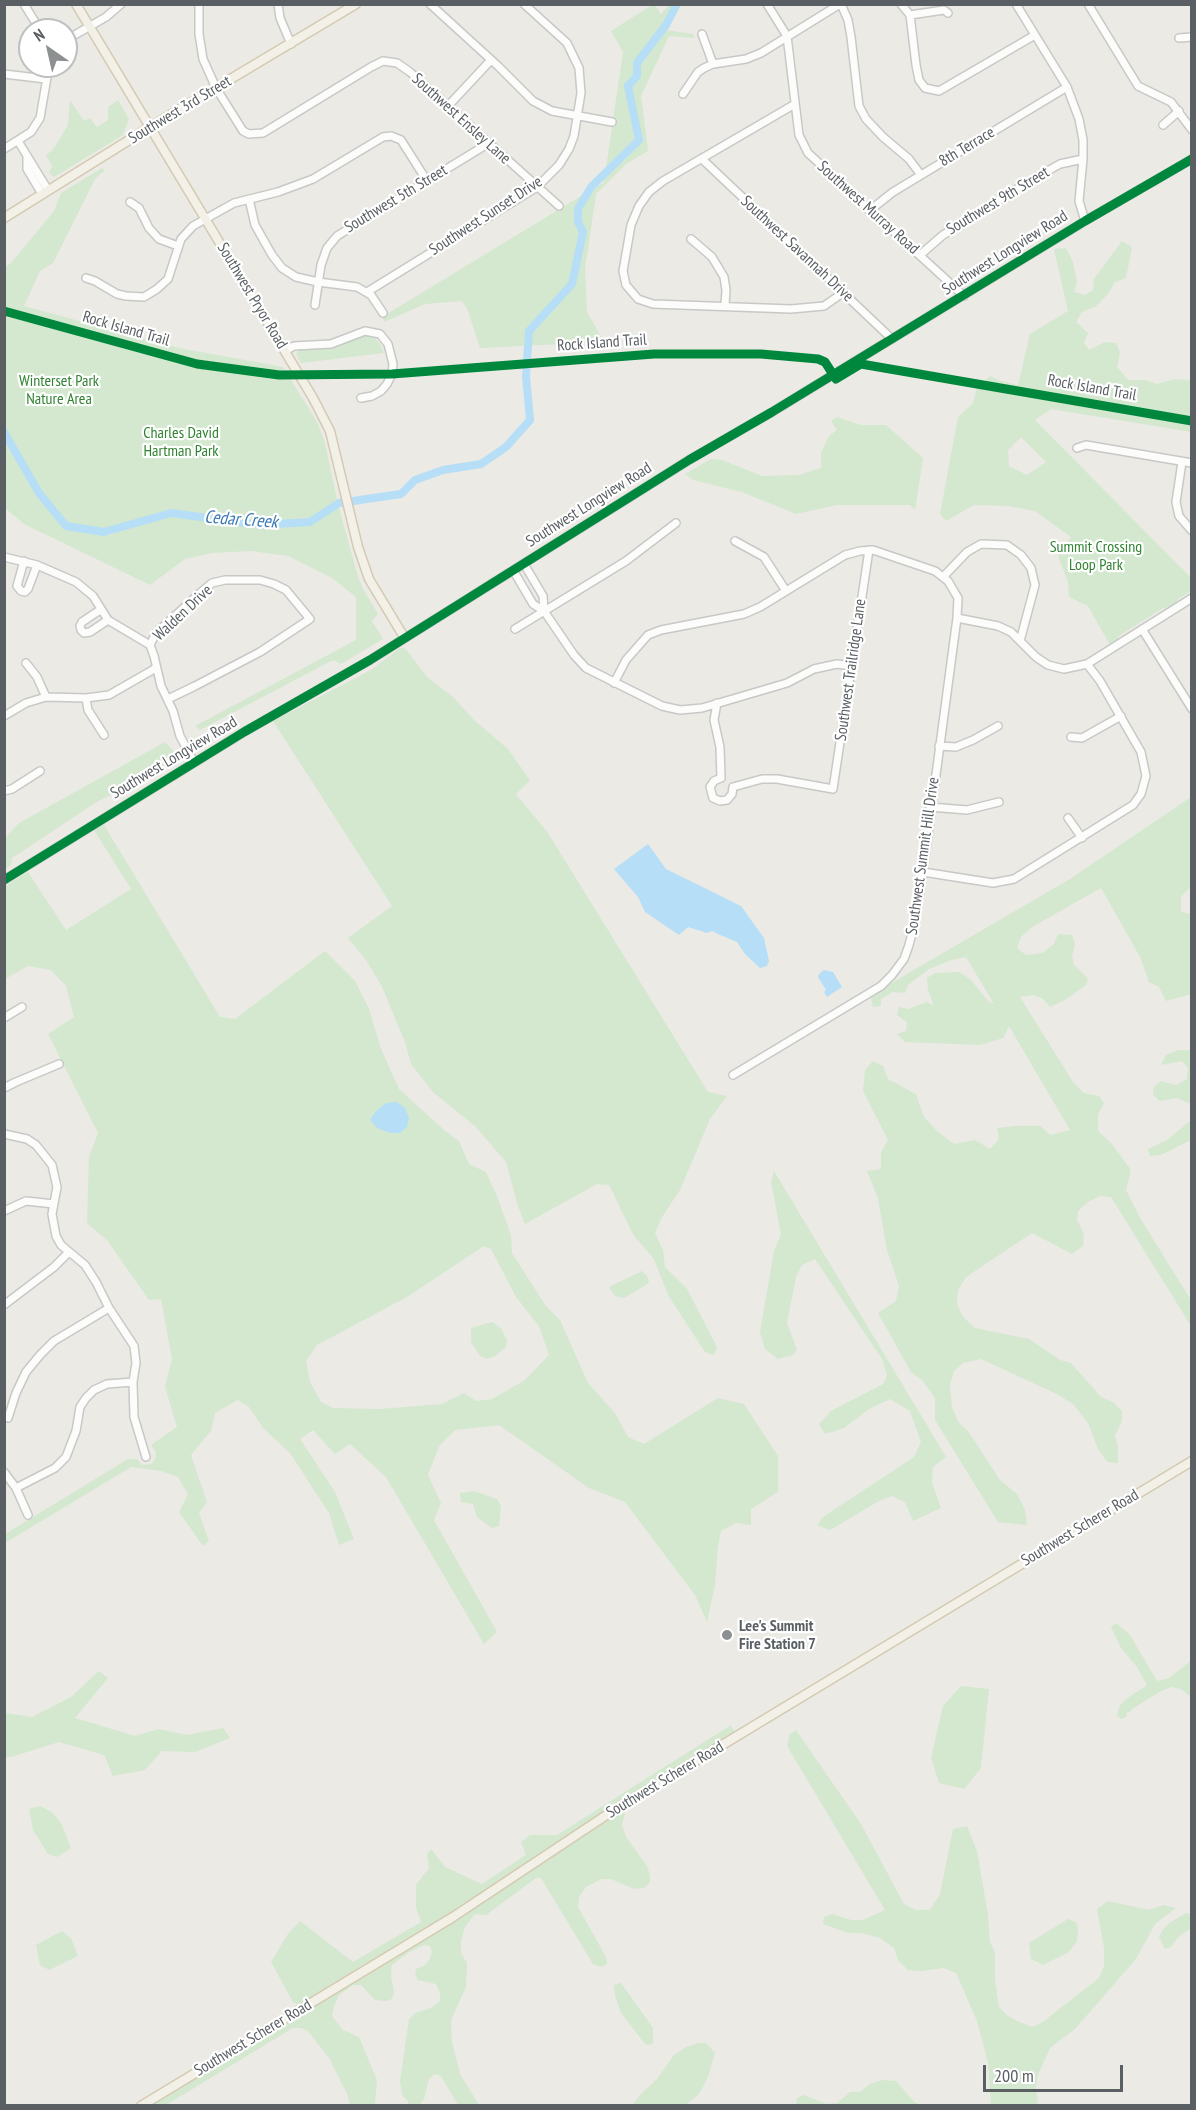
<!DOCTYPE html>
<html>
<head>
<meta charset="utf-8">
<style>
	body { margin:0 }
	#map { position:relative; width:1196px; height:2110px; overflow:hidden; background:#ebeae5; font-family:"PT Sans Narrow",sans-serif }
	canvas { display:block }
	.frame { position:absolute; inset:0; border:6px solid #5a5f63; pointer-events:none }
	.north { position:absolute; left:18px; top:18px; width:60px; height:60px; box-sizing:border-box; background:#fff; border:2px solid #bdbfc1; border-radius:50%; rotate:326deg; font-size:16px; font-weight:700; line-height:24px; text-align:center; color:#5a5f63 }
	.north::after { content:''; display:block; margin:auto; width:21px; height:27px; background:#8d9090; clip-path:polygon(50% 0,100% 100%,50% 72%,0 100%) }
	.scale { position:absolute; left:983px; top:2065px; width:140px; height:27px; box-sizing:border-box; border:3px solid #5a5f63; border-top:0; padding-left:8px; font-size:18px; line-height:21px; white-space:nowrap; color:#5a5f63; -webkit-text-stroke:4px #fff; paint-order:stroke }
</style>
</head>
<body>
<div id="map">
<canvas width="1196" height="2110"></canvas>
<div class="frame"></div>
<div class="north">N</div>
<div class="scale">200 m</div>
</div>
<script>
const ctx = document.querySelector('canvas').getContext('2d');
ctx.lineJoin = 'round';
function fill(path, color) { ctx.fillStyle = color; ctx.fill(path, 'evenodd'); }
const poly = rows => new Path2D(rows.map(r => 'M' + r).join(''));
function stroke(path, color, width, dash) { ctx.strokeStyle = color; ctx.lineWidth = width; ctx.lineCap = dash ? 'butt' : 'round'; ctx.setLineDash(dash || []); ctx.stroke(path); }
function label(font, color, halo, rows, align = 'center') {
  ctx.font = font + ' "PT Sans Narrow",sans-serif'; ctx.lineWidth = 4.5; ctx.setLineDash([]); ctx.textBaseline = 'middle'; ctx.strokeStyle = halo; ctx.fillStyle = color; for (const [text, x, y, turn = 0] of rows) {
    ctx.save(); ctx.translate(x, y); ctx.rotate((+turn || 0) * Math.PI / 180); ctx.textAlign = isNaN(turn) ? turn : align; if (halo) ctx.strokeText(text, 0, 0); ctx.fillText(text, 0, 0); ctx.restore();
  }
}
fill(poly([
	[652,5,655,5,661,14,669,5,681,5,666,30,693,34,694,38,669,36,641,96,648,151,626,164,596,194,585,269,587,312,604,342,480,348,467,308,461,301,425,304,384,322,382,317,604,182,623,52,611,31],
	[70,100,84,121,90,118,97,127,108,120,108,107,118,100,129,119,123,135,54,177,49,173,52,166,46,155,53,150,68,125],
	[102,168,105,170,95,179,53,263,40,271,24,306,179,348,283,367,317,422,325,443,338,504,358,577,363,589,378,614,372,621,383,639,341,664,333,660,200,730,195,726,356,640,356,597,332,578,288,556,251,551,211,553,185,559,150,585,24,524,5,508,5,435,38,495,63,525,67,528,109,535,169,516,218,521,204,516,171,513,104,532,66,526,39,493,18,450,5,432,5,267,11,263,54,211,61,193],
	[1122,241,1132,247,1126,278,1115,282,1108,294,1096,306,1082,312,1076,322,1088,333,1084,343,1089,350,1105,342,1116,343,1120,352,1117,367,1128,380,1145,380,1157,384,1175,379,1191,380,1191,432,1051,409,1035,420,1191,578,1191,591,1177,600,1179,603,1167,610,1163,608,1117,637,1119,639,1110,645,1088,606,1069,597,1068,582,1058,556,1071,537,1035,511,1009,506,974,505,946,521,940,514,958,417,973,403,977,388,990,376,998,380,1018,385,1030,334,1068,311,1054,249,1066,248,1073,262,1077,282,1074,292,1085,295,1093,290,1094,279],
	[1021,437,1046,462,1027,475,1009,466,1008,450],
	[363,335,370,335,375,338,380,344,384,353,301,363,296,354,299,350,326,349],
	[837,417,860,425,886,425,923,458,915,510,910,505,837,505,796,514,742,492,693,480,685,474,711,459,722,460,762,476,799,475,821,468,821,453,829,436,837,430,831,421],
	[400,648,405,648,427,677,453,697,475,721,507,748,530,780,516,794,548,833,708,1092,727,1096,710,1119,680,1190,662,1217,655,1233,663,1250,665,1267,687,1289,717,1347,714,1355,705,1352,668,1295,654,1259,634,1236,609,1185,597,1184,525,1224,518,1206,506,1162,476,1127,433,1092,411,1064,405,1042,382,987,366,960,348,938,392,906,273,721,371,670],
	[165,742,179,756,175,761,95,803,12,858,11,865,5,869,5,838,19,823],
	[1191,797,1191,887,1181,896,1181,912,1191,914,1191,994,1166,1001,1159,987,1149,982,1140,957,1101,888,1032,927,1021,937,1017,948,1026,955,1042,953,1054,944,1058,934,1072,935,1075,944,1072,957,1074,965,1088,978,1086,985,1065,1000,1050,1007,1043,999,1033,995,1020,997,1073,1082,1084,1093,1099,1096,1104,1103,1098,1115,1098,1131,1112,1144,1131,1170,1126,1190,1139,1216,1192,1302,1191,1326,1111,1197,1100,1196,1088,1202,1078,1211,1077,1220,1084,1234,1083,1246,1072,1254,1032,1233,966,1277,958,1290,957,1304,963,1317,975,1328,1029,1339,1060,1360,1071,1363,1101,1397,1113,1402,1122,1411,1122,1421,1115,1436,1118,1447,1118,1463,1107,1462,1098,1449,1088,1423,1073,1404,1057,1394,981,1359,963,1363,954,1371,950,1384,952,1408,959,1423,968,1431,1000,1480,1017,1494,1025,1510,1027,1525,998,1522,935,1420,935,1398,922,1380,911,1372,878,1313,896,1301,899,1286,887,1250,878,1199,867,1171,881,1169,881,1152,888,1140,863,1091,865,1070,873,1061,883,1066,888,1079,916,1094,924,1117,937,1131,954,1144,975,1140,990,1149,999,1139,997,1128,1016,1126,1041,1126,1050,1135,1070,1130,1009,1026,1003,1038,980,1045,905,1042,897,1034,906,1031,907,1022,897,1015,899,1007,908,1009,927,1002,934,1006,928,990,927,978,935,973,959,972,970,979,989,1002,994,1004,966,957,951,960,929,969,908,985,905,993,893,992,881,999,881,1006,873,1007,871,998,876,992,1070,879],
	[104,825,220,1017,235,1019,325,951,355,981,369,1009,381,1049,399,1089,444,1130,459,1141,469,1164,486,1172,497,1196,511,1235,512,1253,546,1306,560,1320,588,1383,615,1413,628,1437,644,1444,718,1398,744,1404,778,1456,778,1492,751,1509,751,1525,736,1523,721,1531,718,1547,715,1585,707,1622,695,1595,625,1502,589,1488,499,1425,455,1430,439,1446,428,1475,441,1503,434,1520,497,1632,484,1644,386,1477,350,1444,335,1454,313,1430,300,1439,335,1492,354,1539,339,1545,329,1513,290,1453,263,1428,249,1407,238,1400,215,1413,211,1431,191,1455,207,1502,199,1513,209,1541,203,1546,179,1512,188,1494,178,1477,161,1471,131,1467,5,1543,5,1534,128,1459,137,1459,142,1465,151,1464,155,1459,156,1452,151,1445,177,1427,165,1387,172,1359,161,1299,149,1300,107,1240,87,1223,89,1157,98,1133,48,1034,74,1017,66,986,51,970,28,966,5,979,5,886,28,872,66,930,131,889,94,830],
	[484,1246,491,1249,516,1297,539,1326,549,1355,525,1380,492,1399,476,1401,464,1393,442,1404,380,1409,333,1408,321,1402,310,1382,306,1361,317,1345,407,1297],
	[1178,1050,1191,1050,1191,1104,1177,1098,1160,1101,1153,1095,1154,1087,1161,1081,1176,1085,1187,1079,1188,1068,1182,1061,1161,1065,1166,1055],
	[1191,1120,1191,1140,1161,1155,1150,1156,1148,1149,1167,1140],
	[774,1171,946,1457,933,1467,932,1483,941,1508,913,1521,905,1502,892,1496,879,1501,830,1530,817,1525,823,1517,914,1457,921,1442,910,1411,890,1399,869,1409,844,1428,825,1434,819,1424,831,1411,883,1384,887,1375,882,1359,815,1259,802,1265,796,1277,787,1323,797,1350,793,1355,778,1359,765,1349,760,1332,774,1251,781,1234,771,1182],
	[642,1271,647,1276,649,1283,624,1298,615,1296,609,1287],
	[492,1322,501,1328,507,1340,506,1347,495,1356,487,1359,480,1356,471,1342,471,1328],
	[474,1491,497,1499,501,1506,499,1526,492,1528,477,1517,473,1504,461,1502,460,1493],
	[1116,1623,1130,1635,1157,1681,1169,1678,1191,1661,1191,1697,1181,1689,1172,1687,1163,1690,1132,1709,1130,1712,1127,1713,1126,1717,1121,1719,1117,1715,1120,1705,1129,1697,1147,1685,1137,1667,1121,1648,1111,1627],
	[99,1671,108,1678,75,1718,135,1736,159,1729,187,1735,223,1728,230,1738,195,1752,162,1751,145,1770,113,1776,104,1755,59,1742,11,1757,5,1757,5,1713,32,1717,71,1697],
	[961,1686,989,1689,981,1768,964,1789,939,1783,931,1758,943,1706],
	[731,1725,735,1733,631,1795,450,1913,298,2005,293,2002,271,1962,288,1934,300,1921,353,1962,421,1922,416,1908,416,1885,429,1868,427,1854,431,1849,445,1867,482,1884,526,1855,521,1842,530,1835,557,1835],
	[796,1730,861,1824,904,1904,916,1910,930,1910,940,1894,953,1829,967,1826,977,1851,988,1915,990,1942,995,1953,995,1980,999,2007,1008,2016,1019,2022,1033,2027,1044,2021,1099,1978,1104,1966,1104,1948,1097,1909,1108,1901,1149,1910,1163,1905,1176,1908,1155,1924,1136,1959,1076,2028,1050,2048,1038,2075,1036,2086,1038,2105,991,2105,988,2063,977,2021,956,1973,944,1968,921,1971,908,1970,898,1960,894,1948,880,1938,861,1933,848,1933,823,1924,824,1917,832,1914,851,1920,863,1920,885,1910,787,1746,790,1734],
	[40,1806,53,1813,62,1825,71,1848,57,1857,48,1854,33,1830,29,1809],
	[626,1808,622,1825,626,1837,647,1866,650,1875,650,1882,644,1888,634,1889,611,1879,601,1879,586,1887,579,1897,578,1907,606,1957,607,1964,601,1967,593,1964,541,1878,536,1878,486,1915,475,1914,465,1927,461,1941,461,1953,467,1963,466,1987,451,2020,452,2042,460,2074,479,2105,458,2105,441,2076,434,2074,429,2079,424,2099,419,2105,407,2105,409,2102,402,2095,400,2081,409,2019,415,2013,431,2008,440,2001,440,1993,436,1984,418,1980,415,1974,416,1969,424,1966,430,1959,432,1952,430,1946,424,1945,408,1953,392,1965,391,1976,394,1992,392,1999,386,2001,375,2000,361,1985,353,1985,339,1995,334,2006,332,2016,343,2030,359,2037,377,2080,375,2105,350,2105,347,2094,329,2058,308,2031,301,2028,293,2028,166,2105,151,2106,447,1924],
	[1186,1913,1191,1914,1191,1928,1179,1936,1171,1947,1165,1949,1159,1937,1162,1931,1169,1923],
	[1068,1919,1076,1922,1078,1928,1077,1941,1069,1952,1043,1965,1031,1959,1029,1943],
	[62,1931,71,1938,78,1956,49,1970,40,1965,36,1945],
	[621,1983,653,2028,653,2044,646,2045,621,2013,615,1996,614,1985],
	[699,2043,706,2043,715,2053,708,2077,699,2094,686,2105,632,2105,642,2093,657,2079,674,2055,686,2047],
	[882,2080,896,2081,914,2102,921,2105,796,2105,797,2098,804,2095,826,2104,837,2103,850,2092,860,2092,870,2084]
]), '#d3e8cf');
fill(poly([
	[648,844,666,869,741,906,764,938,769,961,767,966,760,968,745,954,737,942,718,934,712,931,707,933,688,927,679,935,645,912,638,897,614,869],
	[824,970,833,972,842,987,827,997,824,992,826,990,818,977,819,974],
	[397,1102,405,1108,409,1118,407,1127,400,1133,390,1133,377,1128,370,1120,376,1111,386,1103]
]), '#b6def7');
stroke(poly([
	[4,432,39,493,66,526,104,532,171,513,260,525,310,522,339,503,401,494,415,480,443,470,481,464,506,447,530,420,526,377,529,331,572,284,583,232,578,222,578,209,591,187,639,140,628,86,637,76,637,63,666,25,677,4]
]), '#b6def7', 8);
const minor = poly([
	[24,4,40,30],
	[199,4,199,34,203,59,216,88,243,131,249,134,263,133,371,67,383,61,397,63,410,72,559,206],
	[278,4,280,18,291,44],
	[430,4,498,66,533,101,552,111,612,122],
	[767,4,787,36,799,135,808,153,964,296],
	[841,4,848,20,851,37,859,106,866,119,883,137,909,159,921,175],
	[901,4,910,15,916,65,919,80,925,88,939,91,1035,35],
	[1016,4,1067,87,1079,119,1083,140,1083,159,1079,201,1085,221],
	[1088,4,1138,86,1171,102,1192,130],
	[910,15,944,10,948,13],
	[702,34,713,64],
	[1179,38,1192,37],
	[66,40,106,17,121,4],
	[4,74,46,79],
	[683,94,698,72,704,68,713,64,746,59,761,53,840,4],
	[795,104,663,181,649,192,639,206,631,225,623,271,626,285,638,299,653,304,791,309,824,306,844,292],
	[448,106,491,60],
	[1163,125,1179,111],
	[18,141,48,190],
	[4,149,31,132,40,118,49,66],
	[27,156,27,169,42,194],
	[702,159,892,339],
	[249,199,255,225,272,255,282,268,296,277,318,282,357,287,371,295,383,313],
	[130,202,139,208,149,228,159,239,178,246],
	[869,211,893,192,1067,87],
	[691,239,712,257,724,277,726,290,725,305],
	[920,255,943,235,1028,182,1060,164,1083,159],
	[86,278,95,281,117,294,126,296,144,297,157,289,168,279,181,239,193,226,234,203,278,192,313,179,383,137,391,136,401,140,427,181],
	[367,292,537,187,559,165,569,149,574,136,581,93,579,68,567,43,524,4],
	[315,305,321,265,327,248,337,236,489,143],
	[285,351,294,346,331,344,365,331,380,334,388,344,393,364,392,374,387,384,381,391,372,396,361,398],
	[1077,448,1086,445,1192,463],
	[1182,462,1176,502,1179,516,1192,531],
	[735,541,764,557,786,591],
	[4,557,37,565,76,582,93,596,108,620,150,645,154,656,161,686,173,711,180,736,194,762],
	[24,561,17,586,21,591,25,592,28,589,37,565],
	[524,564,543,596,544,611],
	[513,570,533,604,544,611,574,655,586,668,662,706,680,710,702,708,787,683,814,669,837,664,852,666],
	[943,577,967,552,981,544,1007,545,1021,555,1031,568,1035,585,1020,641],
	[100,610,82,622,80,626,81,630,84,633,90,632,108,620],
	[957,618,998,626,1011,632,1036,657,1048,665,1064,669,1087,664,1192,598],
	[515,629,626,561,676,523],
	[1142,629,1192,709],
	[150,645,156,633,200,593,212,583,225,580,260,580,274,584,286,590,310,619,260,652,195,686,168,699],
	[26,663,37,677,46,697],
	[614,683,626,660,648,635,661,630,744,614,760,607,845,555,860,551,873,550,935,571,948,581,958,598,957,618,923,872,915,922,909,945,904,959,892,975,881,986,733,1075],
	[86,698,88,710,104,735],
	[717,703,714,720,720,747,721,778],
	[4,716,26,703,46,697,86,698,109,695,156,668],
	[1071,737,1082,738,1121,716],
	[939,746,956,747,973,740,998,726],
	[721,778,714,781,710,787,713,798,720,801,727,800,732,794,733,787],
	[733,787,762,779,777,779,833,789,869,550],
	[4,791,12,789,40,771],
	[930,807,967,810,999,802],
	[1068,818,1082,838],
	[923,872,993,883,1014,879,1133,805,1141,794,1146,776,1141,752,1100,681,1087,664],
	[4,880,244,732,370,660,689,460,772,412,1085,221,1192,159],
	[4,1018,22,1007],
	[4,1088,16,1082,59,1064],
	[4,1134,27,1139,36,1145,52,1165,57,1187,52,1214,56,1236,61,1245,85,1265,96,1282,109,1308,134,1346,136,1363,133,1382,134,1417,146,1457],
	[4,1211,26,1201,54,1204],
	[4,1305,54,1267,69,1252],
	[8,1418,16,1393,26,1372,40,1355,54,1341,109,1308],
	[4,1472,16,1488,28,1515],
	[16,1488,55,1468,66,1457,76,1431,80,1407,86,1398,94,1390,107,1384,133,1382]
]);
const major = poly([
	[76,4,313,398,330,431,358,547,369,579,404,637],
	[4,218,142,132,356,4],
	[141,2106,453,1917,608,1814,1192,1461]
]);
stroke(minor, '#c8c8c7', 10);
stroke(major, '#d4cab2', 11);
stroke(minor, '#fcfcfb', 7);
stroke(major, '#f2f0e7', 8);
stroke(poly([
	[4,311,197,364,279,375,392,374,654,354,761,354,818,359,825,362,836,379,861,364,1192,421],
	[4,880,244,732,370,660,689,460,772,412,1085,221,1192,159]
]), '#00873e', 9);
for (const [x, y, r, color] of [
	[727,1635,6,"#8d9090"]
]) { const dot = new Path2D(); dot.arc(x, y, r, 0, 2 * Math.PI); ctx.fillStyle = color; ctx.fill(dot); stroke(dot, '#fff', 2); }
label('16px', '#5a5f63', '#fff', [
	["Southwest 3rd Street",180,110,-31],
	["Southwest Ensley Lane",461,119,42],
	["8th Terrace",967,147,-31],
	["Southwest 5th Street",396,199,-31],
	["Southwest 9th Street",998,201,-31],
	["Southwest Murray Road",868,208,42],
	["Southwest Sunset Drive",486,216,-33],
	["Southwest Savannah Drive",797,249,43],
	["Southwest Longview Road",1005,253,-32],
	["Southwest Pryor Road",252,296,59],
	["Rock Island Trail",126,329,16],
	["Rock Island Trail",602,343,-4],
	["Rock Island Trail",1092,388,10],
	["Southwest Longview Road",589,505,-32],
	["Walden Drive",183,613,-43],
	["Southwest Trailridge Lane",851,670,-82],
	["Southwest Longview Road",174,758,-31],
	["Southwest Summit Hill Drive",923,856,-82],
	["Southwest Scherer Road",1080,1528,-31],
	["Southwest Scherer Road",665,1780,-31],
	["Southwest Scherer Road",253,2038,-31]
]);
label('16px', '#318332', '#fff', [
	["Winterset Park",59,381],
	["Nature Area",59,399],
	["Charles David",181,433],
	["Hartman Park",181,451],
	["Summit Crossing",1096,547],
	["Loop Park",1096,565]
]);
label('bold 16px', '#5a5f63', '#fff', [
	["Lee's Summit",739,1626],
	["Fire Station 7",739,1644]
], 'left');
label('italic 18px', '#3b7ab4', '#fff', [
	["Cedar Creek",241,520,4]
]);
</script>
</body>
</html>
